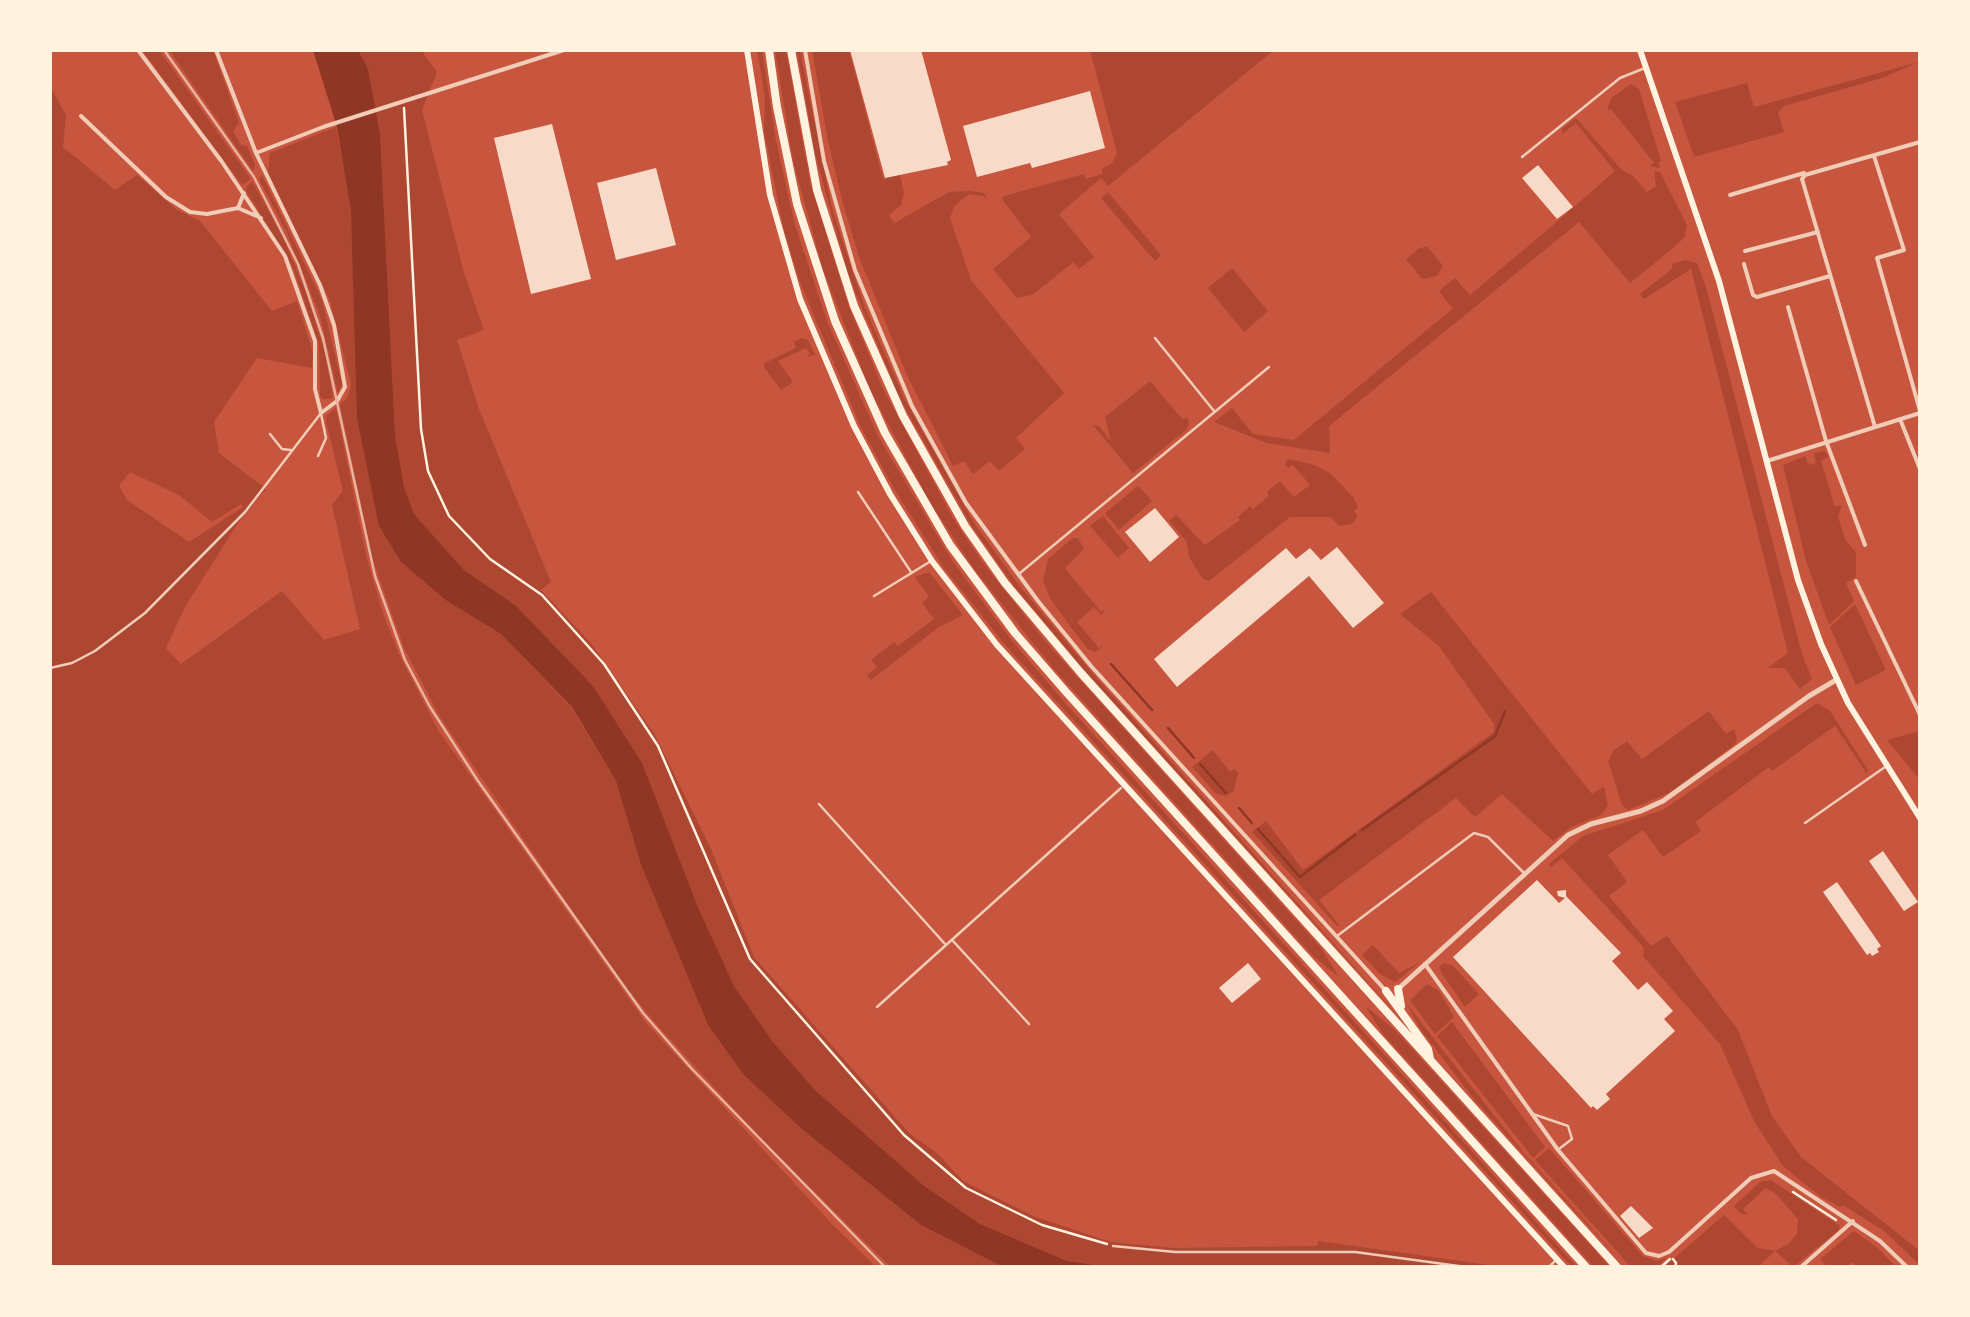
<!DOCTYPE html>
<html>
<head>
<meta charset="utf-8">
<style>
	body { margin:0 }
	#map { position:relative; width:1970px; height:1317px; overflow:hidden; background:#c8553d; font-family:"Titillium Web",sans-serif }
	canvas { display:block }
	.frame { position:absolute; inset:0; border:52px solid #fff3e0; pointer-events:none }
</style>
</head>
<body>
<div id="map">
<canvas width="1970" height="1317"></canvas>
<div class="frame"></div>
</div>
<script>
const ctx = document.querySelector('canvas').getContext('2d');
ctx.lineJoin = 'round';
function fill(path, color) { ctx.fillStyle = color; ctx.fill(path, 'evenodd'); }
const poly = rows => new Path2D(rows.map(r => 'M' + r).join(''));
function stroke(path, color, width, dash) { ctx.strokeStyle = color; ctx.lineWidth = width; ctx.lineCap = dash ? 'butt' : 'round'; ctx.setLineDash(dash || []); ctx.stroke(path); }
fill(poly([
	[142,50,159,50,251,179,242,185],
	[169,50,213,50,239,123,233,131,241,145,247,146,255,165,253,171],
	[358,50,421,50,437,72,422,110,464,273,484,330,457,340,479,409,551,582,541,590,591,643,655,735,711,849,754,957,910,1134,938,1154,963,1181,1033,1216,1111,1242,1174,1248,1315,1246,1319,1244,1318,1241,1503,1267,1110,1267,1067,1261,980,1224,923,1185,815,1090,773,1042,734,986,697,905,515,605,464,570,414,514,404,487,395,435,380,133,368,69],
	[757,50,762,50,776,141,795,225,827,321,878,436,953,562,1009,637,1067,705,1577,1267,1572,1267,1006,646,944,568,893,487,860,425,800,282,784,231,764,131,765,97],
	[775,50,786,50,810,182,848,304,882,387,953,518,983,563,1045,641,1321,948,1339,977,1312,955,1053,668,974,569,931,504,871,392,823,270,793,161],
	[797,50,800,50,832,209,865,308,904,398,974,523,1018,584,1094,675,1409,1028,1086,672,1014,586,971,525,901,401,848,274,815,154],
	[812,50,849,50,883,179,900,175,904,193,901,205,889,215,894,223,949,192,970,191,984,193,987,197,969,194,955,205,950,218,971,280,1064,393,1016,438,1025,449,999,471,990,461,973,474,964,461,953,466,906,373,859,257,843,204,828,141],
	[1090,50,1274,50,1108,186,1101,178,1059,214,1094,257,1079,269,1073,262,1034,294,1017,298,993,269,1031,237,1002,199,1004,196,1084,174,1086,179,1102,174,1102,169,1112,163,1117,153],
	[1919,62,1882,78,1784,106,1778,113,1784,132,1694,157,1675,102,1747,83,1754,107],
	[1631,84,1639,89,1661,161,1658,163,1660,168,1650,166,1654,163,1611,109,1607,110,1611,98],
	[50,86,66,115,63,147,115,190,137,175,177,210,200,221,272,311,297,301,313,353,312,368,257,358,214,422,219,453,266,489,238,523,185,607,166,648,181,664,282,591,324,640,360,629,332,505,343,491,326,422,327,415,336,408,367,559,384,616,399,654,438,730,647,1024,832,1224,876,1267,50,1267],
	[130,472,179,495,212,522,241,504,243,507,189,542,127,500,119,486],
	[1576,118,1621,169,1633,176,1647,192,1656,186,1654,171,1660,172,1687,225,1685,237,1672,249,1630,283,1579,222,1329,426,1330,453,1267,443,1214,422,1232,408,1253,434,1294,440,1457,305,1452,308,1439,291,1455,278,1470,295,1552,226,1615,171,1576,123,1562,134,1562,129],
	[336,127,349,194,353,236,357,418,401,562,447,601,501,634,571,707,616,781,641,865,708,1025,921,1225,1003,1267,891,1267,859,1236,757,1134,657,1025,619,979,440,717,404,648,373,561,340,405,348,396,351,384,330,301,268,173,270,153],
	[262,175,322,300,342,384,338,394,320,316,287,233,259,179],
	[252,181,284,239,307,295,325,353,333,397,331,399,323,399,320,396,319,345,293,268,245,189],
	[1108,192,1161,255,1155,261,1101,198],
	[1427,246,1443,266,1437,276,1422,279,1406,259,1418,249],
	[1685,260,1697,263,1706,287,1802,654,1812,679,1800,689,1785,668,1768,668,1788,653,1691,269,1644,299,1640,294,1672,269,1672,264],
	[1232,268,1268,311,1244,332,1208,288],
	[802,338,808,340,815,355,806,357,810,354,806,348,778,361,793,382,781,390,764,367,765,363,796,348,794,342],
	[1150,381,1183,420,1187,417,1189,424,1186,430,1133,473,1093,425,1099,426,1111,442,1105,417],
	[1824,451,1829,456,1821,461,1835,507,1842,505,1838,517,1846,541,1856,552,1856,577,1846,583,1854,601,1829,625,1806,561,1783,465,1805,456,1809,465,1816,463,1814,453],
	[1288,459,1315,465,1331,474,1353,497,1358,507,1354,511,1358,516,1352,524,1339,526,1331,517,1290,517,1209,581,1203,579,1189,557,1187,542,1169,521,1176,515,1205,545,1240,520,1238,517,1250,506,1253,509,1269,496,1267,492,1280,481,1294,497,1310,485,1293,465,1288,468,1285,464],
	[1138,486,1152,501,1119,530,1105,513],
	[1103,516,1129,548,1118,558,1090,526],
	[1073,538,1078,538,1084,549,1065,568,1101,612,1106,609,1101,615,1094,607,1077,622,1099,648,1104,645,1096,652,1088,649,1070,626,1050,598,1043,581,1048,559],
	[929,572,963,615,939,627,871,680,867,675,877,667,871,660,894,642,898,646,934,619,922,603,929,597,915,577],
	[1431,592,1592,794,1604,787,1608,806,1601,815,1571,827,1553,841,1502,794,1475,817,1456,798,1319,900,1340,926,1337,926,1252,832,1266,821,1303,870,1494,732,1494,724,1439,646,1400,614],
	[1855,604,1886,670,1856,685,1830,627],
	[1817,703,1830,711,1868,770,1867,774,1835,726,1772,771,1769,767,1695,822,1701,831,1663,857,1643,830,1608,855,1627,882,1609,896,1651,946,1667,936,1738,1030,1772,1116,1801,1157,1920,1251,1920,1265,1884,1231,1843,1205,1840,1207,1821,1197,1783,1166,1754,1121,1720,1044,1643,956,1644,948,1562,858,1551,867,1549,864,1583,836,1663,810],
	[1709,711,1726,734,1734,729,1737,740,1734,745,1669,793,1628,810,1622,805,1608,761,1614,750,1627,741,1642,759],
	[1920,731,1919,742,1920,780,1887,740],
	[1213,750,1230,772,1235,769,1238,773,1234,791,1225,796,1215,793,1192,767],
	[1373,945,1399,973,1419,963,1395,982,1380,974,1362,955],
	[1445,963,1453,966,1479,994,1465,1007,1441,972,1440,966],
	[1427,984,1439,991,1454,1017,1435,1034,1410,1000],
	[1406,1003,1523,1152,1627,1267,1569,1205,1473,1098,1421,1030],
	[1365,1006,1394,1029,1610,1267,1594,1267,1383,1034],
	[1452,1022,1545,1147,1533,1158,1437,1036],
	[1549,1148,1643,1256,1656,1261,1667,1258,1657,1267,1631,1267,1535,1160],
	[1771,1180,1840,1226,1838,1231,1793,1267,1775,1251,1758,1267,1664,1267,1724,1215,1758,1248,1775,1251,1788,1244,1797,1234,1798,1219,1776,1194,1766,1188,1743,1209,1747,1215,1740,1213,1734,1206,1760,1182],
	[1854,1231,1878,1248,1896,1267,1857,1267,1852,1262,1846,1267,1827,1267,1820,1259]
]), '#ae4732');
fill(poly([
	[313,50,358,50,368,69,380,133,395,435,404,487,414,514,464,570,515,605,593,686,642,763,697,905,734,986,773,1042,815,1090,923,1185,980,1224,1067,1261,1110,1267,1003,1267,921,1225,802,1129,744,1075,708,1025,641,865,616,781,572,707,501,634,447,601,401,562,379,526,357,418,351,211,337,127]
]), '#8f3625');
stroke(poly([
	[1111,664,1152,710],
	[1168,728,1194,758],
	[1200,764,1226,793],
	[1239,808,1252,823],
	[1258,829,1300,877,1355,835],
	[1362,830,1495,736,1505,711]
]), '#8f3625', 2.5);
fill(poly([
	[850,50,921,50,951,160,947,162,948,165,885,178],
	[1090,91,1105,148,1032,168,1030,163,977,177,963,126],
	[552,124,591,279,531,294,494,138],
	[1538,165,1573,207,1557,219,1522,178],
	[656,168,676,245,616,260,597,183],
	[1155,508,1179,537,1150,562,1125,532],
	[1337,547,1384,603,1353,628,1309,576,1177,687,1154,659,1286,548,1296,559,1310,548,1321,560],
	[1883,851,1918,902,1904,911,1869,861],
	[1537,880,1559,903,1565,898,1558,896,1557,891,1566,890,1566,896,1621,953,1612,961,1638,990,1647,982,1673,1011,1664,1019,1675,1031,1606,1094,1610,1099,1597,1110,1593,1106,1591,1108,1453,957],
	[1837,882,1881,946,1877,949,1879,952,1872,956,1870,953,1867,955,1823,892],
	[1248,963,1261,979,1232,1003,1219,988],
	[1631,1206,1653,1228,1639,1238,1620,1216]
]), '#f7dbc8');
stroke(poly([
	[404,108,421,429,428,471,449,516,490,559,542,595,604,664,658,746,750,959,904,1135,966,1188,1042,1225,1107,1244],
	[1793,1192,1836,1220],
	[1673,1259,1676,1263,1675,1267],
	[1661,1267,1670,1259]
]), '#fff3e0', 2.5);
stroke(poly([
	[1522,157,1620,78,1645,68],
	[1155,338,1214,411],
	[270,434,282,449,291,450],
	[318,456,326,438,321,414],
	[858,492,911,572],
	[1020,573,1269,367],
	[874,596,931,561],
	[50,668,72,663,95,651,145,613,245,512,321,413],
	[819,804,945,944],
	[1805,823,1885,767],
	[1337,936,1474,833,1488,837,1524,873],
	[953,941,1029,1024],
	[877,1007,1121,788],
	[1533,1114,1568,1126,1572,1139,1559,1149],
	[1113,1246,1175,1252,1355,1252,1466,1267],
	[1549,1267,1556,1260]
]), '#f1ccb7', 2.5);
stroke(poly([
	[138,50,222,162,285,256,315,341,315,389,321,413,337,401,345,387,334,325,320,285,256,153,216,50],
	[805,50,824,161,855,270,912,406,966,503,1038,601,1091,666,1386,991],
	[81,116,166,197,190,212,207,214,238,208,244,193],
	[256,153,323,127,564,50],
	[1874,156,1904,250,1877,258,1920,411],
	[1730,195,1804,173],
	[238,208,261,218],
	[1745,251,1818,232],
	[1744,264,1753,295,1757,297,1830,276],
	[1788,307,1826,441,1865,545],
	[1900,419,1920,469],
	[1875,427,1802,179,1805,175,1920,142],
	[1767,461,1920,413],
	[1856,581,1920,715],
	[1425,964,1558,1150,1646,1253,1659,1256,1669,1252,1751,1178,1774,1171,1880,1241,1907,1267],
	[1801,1267,1853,1221]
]), '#f1ccb7', 4);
stroke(poly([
	[1398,989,1568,835,1591,824,1641,811,1663,801,1809,696,1836,680]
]), '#f1ccb7', 5);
stroke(poly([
	[747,50,770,195,800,299,854,426,890,494,932,561,997,645,1564,1267],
	[1640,50,1719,281,1798,580,1821,644,1848,703,1920,818]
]), '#fff3e0', 6);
stroke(poly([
	[769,50,777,107,797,204,835,321,885,433,950,545,1015,633,1067,693,1586,1267],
	[791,50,817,190,854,306,903,416,965,526,1005,583,1080,672,1617,1267],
	[1398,989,1401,1006],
	[1386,991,1428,1049,1430,1059]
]), '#fff3e0', 8);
stroke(poly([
	[164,50,254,177,298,264,323,338,375,576,405,660,430,707,478,781,643,1013,692,1069,885,1267]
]), '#e9b49f', 2.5);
</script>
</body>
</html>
